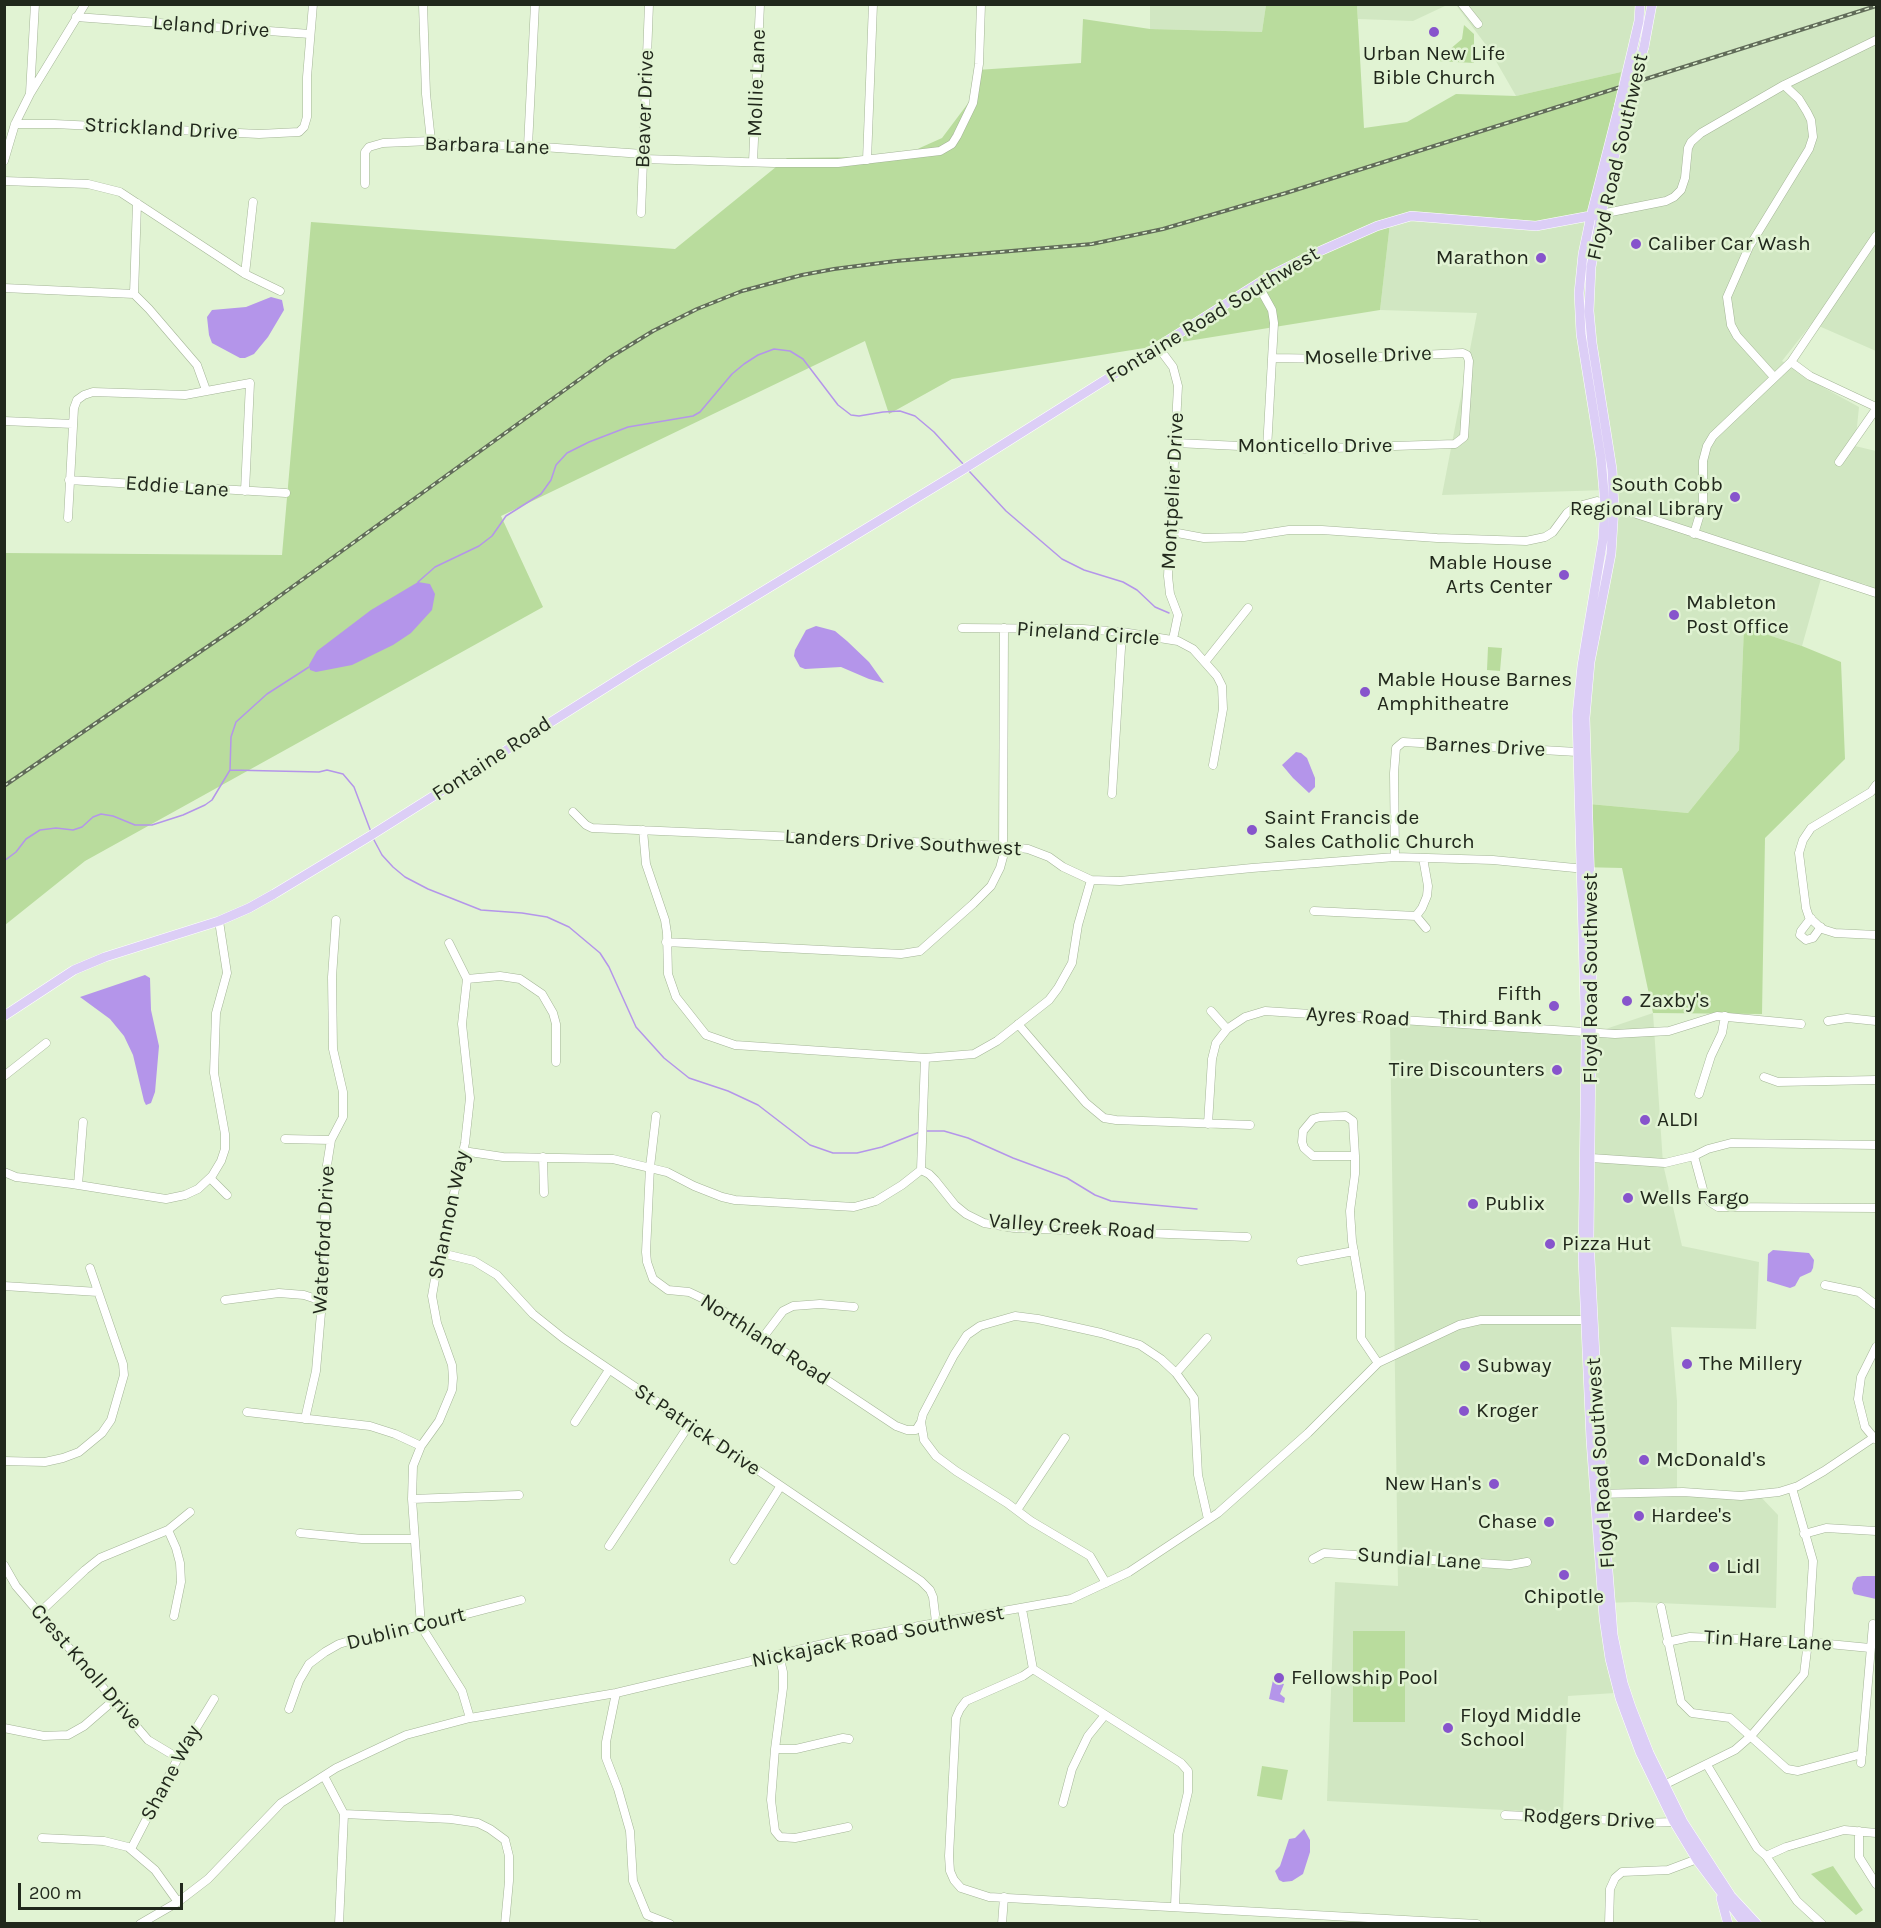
<!DOCTYPE html>
<html>
<head>
<meta charset="utf-8">
<style>
	body { margin:0 }
	#map { position:relative; width:1881px; height:1928px; overflow:hidden; background:#e1f3d3; font-family:Karla,sans-serif }
	canvas { display:block }
	.frame { position:absolute; inset:0; border:6px solid #21281c; pointer-events:none }
	.scale { position:absolute; left:18px; top:1883px; width:165px; height:27px; box-sizing:border-box; border:3px solid #21281c; border-top:0; padding-left:8px; font-size:18px; line-height:21px; white-space:nowrap; color:#21281c; -webkit-text-stroke:4px #e1f3d3; paint-order:stroke }
</style>
</head>
<body>
<div id="map">
<canvas width="1881" height="1928"></canvas>
<div class="frame"></div>
<div class="scale">200 m</div>
</div>
<script>
const ctx = document.querySelector('canvas').getContext('2d');
ctx.lineJoin = 'round';
function fill(path, color) { ctx.fillStyle = color; ctx.fill(path, 'evenodd'); }
const poly = rows => new Path2D(rows.map(r => 'M' + r).join(''));
function stroke(path, color, width, dash) { ctx.strokeStyle = color; ctx.lineWidth = width; ctx.lineCap = dash ? 'butt' : 'round'; ctx.setLineDash(dash || []); ctx.stroke(path); }
function label(font, color, halo, rows, align = 'center') {
  ctx.font = font + ' Karla,sans-serif'; ctx.lineWidth = 5; ctx.setLineDash([]); ctx.textBaseline = 'middle'; ctx.strokeStyle = halo; ctx.fillStyle = color; for (const [text, x, y, turn = 0] of rows) {
    ctx.save(); ctx.translate(x, y); ctx.rotate((+turn || 0) * Math.PI / 180); ctx.textAlign = isNaN(turn) ? turn : align; if (halo) ctx.strokeText(text, 0, 0); ctx.fillText(text, 0, 0); ctx.restore();
  }
}
fill(poly([
	[1150,5,1266,5,1262,32,1150,29],
	[1357,5,1447,5,1413,21,1358,19],
	[1456,5,1876,5,1876,351,1812,323,1782,361,1817,384,1859,407,1855,446,1876,451,1876,590,1865,584,1822,575,1802,646,1744,627,1739,750,1688,813,1578,803,1608,490,1442,495,1477,313,1380,310,1390,223,1621,72,1516,96,1489,49],
	[1653,1013,1663,1164,1682,1246,1759,1262,1756,1329,1671,1327,1677,1401,1677,1489,1759,1495,1778,1515,1776,1608,1635,1602,1603,1603,1615,1693,1568,1696,1563,1813,1327,1801,1335,1582,1398,1586,1390,1023,1585,1036]
]), '#d1e7c2');
fill(poly([
	[1266,5,1357,5,1364,128,1407,122,1456,94,1516,96,1621,72,1592,215,1570,222,1480,222,1430,217,1390,223,1380,310,952,379,889,414,865,341,501,516,543,607,85,861,5,925,5,553,282,555,311,222,675,249,787,158,866,157,913,151,942,138,969,102,977,70,1081,63,1083,19,1150,29,1262,32],
	[1464,25,1474,34,1474,63,1436,61,1462,39],
	[1744,627,1802,646,1841,662,1845,759,1765,838,1762,1014,1653,1013,1622,868,1579,867,1578,803,1688,813,1739,750],
	[1488,647,1502,648,1500,671,1487,670],
	[1353,1631,1405,1631,1405,1722,1353,1722],
	[1262,1766,1288,1770,1282,1800,1257,1796],
	[1833,1866,1863,1910,1856,1915,1811,1874]
]), '#b9dc9d');
fill(poly([
	[271,297,282,300,284,310,268,337,254,354,245,358,240,358,212,343,209,335,207,317,212,310,246,307],
	[418,582,430,584,435,594,432,610,411,633,393,645,352,665,316,672,310,670,309,665,317,651,371,610],
	[816,626,835,631,847,641,869,662,884,683,869,679,841,667,805,669,800,667,794,656,795,650,806,630],
	[1296,752,1301,753,1307,758,1315,778,1315,787,1309,793,1293,778,1282,765],
	[145,975,150,978,151,1010,159,1046,155,1092,151,1103,146,1105,144,1101,133,1055,124,1036,110,1019,80,997],
	[1773,1250,1809,1253,1814,1260,1813,1268,1811,1272,1800,1277,1795,1286,1790,1288,1767,1281,1768,1254],
	[1863,1576,1876,1576,1876,1599,1854,1594,1852,1589,1853,1583,1857,1577],
	[1273,1680,1284,1684,1280,1694,1285,1698,1284,1703,1269,1699],
	[1304,1829,1310,1840,1310,1852,1303,1874,1292,1881,1283,1882,1279,1880,1275,1871,1280,1866,1289,1839,1295,1838]
]), '#b495ea');
stroke(poly([
	[969,471,1006,511,1062,559,1084,570,1123,582,1137,590,1155,607,1169,613],
	[418,582,435,567,479,546,492,536,506,516,541,494,551,480,556,465,567,453,589,442,628,427,693,416,700,412,732,374,744,364,758,355,774,349,790,351,803,359,838,405,851,415,859,416,883,412,900,411,915,416,934,432,964,465],
	[230,770,319,772,327,770,343,774,354,787,371,832],
	[374,840,382,855,393,867,405,877,428,889,481,910,522,913,547,917,569,927,600,953,609,967,636,1027,664,1058,689,1078,728,1091,758,1105,810,1145,833,1153,857,1153,882,1147,920,1132],
	[4,861,16,852,26,839,40,830,56,828,73,830,82,827,93,817,101,814,113,816,135,825,152,825,183,815,205,805,212,800,230,770,231,737,236,722,267,694,309,667],
	[925,1131,944,1131,968,1138,1013,1158,1067,1178,1095,1195,1111,1201,1197,1209]
]), '#b495ea', 1.5);
const minor = poly([
	[423,4,426,94,431,141],
	[1462,4,1478,24],
	[76,17,310,34],
	[30,93,35,4],
	[15,124,54,124,259,134,299,132,304,127,307,117,307,77,313,4],
	[528,146,535,4],
	[643,159,774,163,838,163,940,151,952,144,957,136,973,103,979,64,981,4],
	[867,160,873,4],
	[4,161,15,124,30,94,85,4],
	[753,162,760,4],
	[4,181,88,184,120,192,245,274,280,291],
	[365,184,365,152,369,147,383,143,431,141,444,144,528,146,643,154],
	[641,213,649,4],
	[1601,214,1666,201,1674,197,1681,190,1685,178,1688,148,1691,142,1701,133,1784,85,1876,40],
	[245,274,253,202],
	[1258,285,1272,310,1274,323,1267,449],
	[4,288,134,294,149,309,197,365,206,390],
	[134,294,137,203],
	[1158,347,1173,367,1178,386,1168,576,1170,594,1178,615,1173,639],
	[1791,362,1810,376,1876,407],
	[1774,377,1737,336,1731,325,1727,297,1749,247,1809,149,1813,137,1811,120,1807,112,1799,99,1784,85],
	[4,421,73,424],
	[1176,443,1303,449,1455,444,1464,437,1469,361,1467,355,1463,353,1336,359,1273,358],
	[1839,462,1876,409],
	[69,480,286,493],
	[68,518,74,408,77,400,84,395,93,392,185,395,250,383,245,491],
	[1172,532,1204,538,1244,537,1289,530,1322,530,1437,538,1526,541,1545,537,1553,532,1567,513,1575,507,1597,501,1876,593],
	[1694,534,1703,504,1703,461,1707,446,1713,436,1791,362,1876,236],
	[962,628,1083,629,1122,632,1178,641,1193,649,1217,676,1222,686,1223,709,1213,765],
	[1205,662,1248,608],
	[1876,785,1871,792,1811,828,1803,840,1799,853,1806,908,1809,917,1822,929,1835,933,1876,935],
	[1112,794,1122,632],
	[573,812,586,825,592,828,1003,846,1028,849,1049,857,1063,867,1091,880,1120,881,1252,868,1395,857,1493,860,1585,869],
	[643,830,646,864,665,920,667,933,668,974,676,997,706,1035,735,1045,925,1058,974,1054,997,1041,1049,1000,1058,988,1072,963,1078,925,1091,880],
	[1395,857,1394,773,1396,748,1403,742,1577,752],
	[1314,911,1416,916,1422,908,1427,896,1428,886,1423,858],
	[1416,916,1426,928],
	[1811,918,1801,931,1800,935,1806,940,1813,938,1821,927],
	[666,942,901,954,920,951,973,904,991,886,1000,868,1003,857,1004,628],
	[449,943,467,979,462,1024,470,1098,465,1143,441,1253,438,1262,432,1296,437,1323,452,1365,453,1378,452,1390,439,1421,421,1446,413,1466,412,1499,421,1626,462,1691,470,1718],
	[467,979,500,976,520,979,542,994,553,1013,556,1024,556,1062],
	[1211,1011,1227,1029],
	[1828,1021,1847,1018,1876,1021],
	[1018,1024,1086,1103,1104,1118,1116,1120,1250,1125],
	[4,1076,46,1043],
	[1764,1077,1778,1082,1876,1080],
	[1699,1094,1711,1056,1722,1033,1725,1016],
	[656,1116,650,1167,646,1252,647,1262,653,1279,668,1290,689,1292,708,1301,896,1426,907,1430,916,1430,921,1422],
	[1208,1124,1212,1059,1216,1043,1227,1029,1245,1017,1265,1011,1615,1034,1669,1031,1717,1016,1801,1024],
	[285,1139,331,1140],
	[1876,1145,1731,1143,1708,1149,1694,1156,1704,1193,1710,1202,1718,1207,1876,1208],
	[463,1151,503,1157,613,1159,667,1172,694,1186,722,1197,735,1200,854,1207,876,1201,902,1185,921,1170],
	[1355,1156,1313,1156,1304,1148,1302,1142,1303,1131,1313,1119,1320,1117,1346,1116,1353,1121,1355,1156,1355,1174,1350,1211,1352,1241,1361,1293,1361,1338,1378,1363],
	[543,1157,544,1193],
	[1591,1158,1665,1163,1694,1156],
	[921,1170,929,1174,935,1180,955,1205,966,1214,984,1223,1014,1228,1247,1237],
	[921,1170,925,1058],
	[4,1172,16,1177,72,1184,166,1199,185,1195,198,1189,212,1176,221,1161,225,1149,225,1134,214,1073,216,1013,227,973,219,921],
	[210,1178,227,1195],
	[78,1185,83,1122],
	[441,1253,474,1261,497,1275,533,1314,563,1338,921,1581,930,1590,933,1597,936,1622],
	[1301,1261,1354,1251],
	[1825,1285,1859,1292,1876,1305],
	[4,1286,98,1292],
	[225,1300,279,1293,304,1295,322,1301],
	[764,1336,783,1311,793,1306,820,1304,854,1307],
	[1176,1373,1207,1338],
	[247,1412,370,1426,395,1434,421,1446],
	[305,1419,316,1371,322,1301,327,1165,331,1140,343,1117,343,1092,333,1049,332,977,336,920],
	[575,1422,609,1370],
	[1875,1439,1865,1427,1858,1399,1861,1377,1876,1347],
	[4,1461,45,1462,63,1458,79,1452,102,1433,111,1420,124,1375,123,1364,90,1268],
	[1596,1494,1683,1492,1741,1496,1779,1492,1798,1486,1824,1471,1873,1438],
	[412,1499,519,1495],
	[1017,1510,1065,1438],
	[168,1530,176,1548,180,1563,181,1582,174,1616],
	[300,1533,362,1539,414,1539],
	[1804,1534,1826,1528,1876,1531],
	[609,1546,689,1425],
	[1313,1559,1324,1553,1510,1565,1527,1562],
	[734,1560,780,1487],
	[4,1565,16,1586,148,1740,178,1758],
	[1106,1583,1090,1556,1031,1521,1007,1503,956,1471,936,1456,924,1440,921,1422,923,1414,954,1355,967,1335,980,1326,1015,1316,1038,1319,1101,1333,1140,1345,1161,1359,1176,1373,1194,1398,1198,1475,1208,1519],
	[1661,1607,1681,1702,1692,1713,1730,1718,1787,1769,1798,1771,1862,1754],
	[1022,1609,1033,1669,1181,1763,1188,1771,1188,1792,1178,1835,1175,1906],
	[39,1613,85,1570,100,1558,168,1530,190,1512],
	[1667,1642,1690,1637,1808,1642,1870,1648],
	[779,1655,783,1672,783,1688,775,1749,771,1800,775,1831,780,1837,795,1838,848,1827],
	[1033,1669,1023,1676,966,1701,960,1709,956,1718,949,1856,950,1871,954,1880,961,1888,989,1897,1477,1924],
	[616,1693,606,1742,606,1758,618,1789,630,1831,633,1881,647,1915,670,1924],
	[289,1709,299,1681,309,1664,325,1652,339,1644,349,1641,421,1626,521,1600],
	[4,1728,44,1736,68,1735,84,1726,114,1700],
	[775,1749,796,1749,843,1738,849,1739],
	[1861,1763,1873,1624],
	[1707,1765,1757,1848,1766,1856,1797,1901,1822,1924],
	[324,1776,344,1814,451,1819,478,1823,490,1829,505,1840,509,1856,509,1881,505,1924],
	[1664,1785,1735,1750,1751,1736,1804,1674,1808,1642,1813,1561,1792,1488],
	[1063,1803,1072,1769,1088,1736,1105,1715],
	[1505,1815,1612,1820,1642,1823,1674,1822],
	[1859,1831,1859,1857,1876,1884],
	[42,1838,104,1841,128,1847,155,1870,178,1902],
	[131,1849,178,1758,214,1699],
	[1766,1856,1786,1847,1844,1830,1876,1833],
	[140,1924,178,1902,208,1879,281,1803,336,1768,406,1735,470,1718,616,1693,840,1640,1071,1599,1129,1572,1218,1513,1308,1433,1378,1363,1459,1325,1481,1320,1591,1320],
	[339,1924,344,1814],
	[1002,1924,1004,1897],
	[1609,1924,1610,1889,1615,1878,1622,1872,1668,1870,1700,1858]
]);
const major = poly([
	[1644,47,1652,4],
	[1632,51,1639,21,1640,4],
	[1627,103,1601,214,1591,267,1589,311,1592,343,1612,469,1614,507,1611,554,1590,662,1585,718,1592,951,1589,1239,1602,1494,1613,1635,1623,1683,1631,1707,1649,1753,1683,1822,1731,1896,1757,1924],
	[1619,106,1591,216,1583,254,1579,293,1581,334,1601,458,1605,504,1603,539,1582,666,1577,716,1586,1043,1583,1258,1591,1440,1604,1618,1610,1659,1620,1698,1640,1752,1674,1822,1697,1860,1745,1924],
	[4,1016,74,970,105,957,219,921,249,908,274,894,370,836,640,666,964,469,1270,276,1318,252,1377,226,1411,216,1536,226,1595,215],
	[1721,1898,1728,1924]
]);
stroke(minor, '#a4b597', 9);
stroke(major, '#fff', 10);
stroke(minor, '#fff', 8);
stroke(major, '#dccef6', 9);
const rail = poly([
	[4,786,245,621,609,358,653,331,697,309,742,291,802,275,834,269,896,261,1092,244,1163,229,1286,193,1876,6]
]);
stroke(rail, '#616c59', 4);
stroke(rail, '#e1f3d3', 1.5, [4.5]);
const majorBridge = poly([
	[1627,103,1644,47],
	[1619,106,1632,51]
]);
stroke(majorBridge, '#fff', 10, []);
stroke(majorBridge, '#dccef6', 9);
for (const [x, y, r, color] of [
	[1434,32,6,"#8754cc"],
	[1636,244,6,"#8754cc"],
	[1541,258,6,"#8754cc"],
	[1735,497,6,"#8754cc"],
	[1564,575,6,"#8754cc"],
	[1674,615,6,"#8754cc"],
	[1365,692,6,"#8754cc"],
	[1252,830,6,"#8754cc"],
	[1627,1001,6,"#8754cc"],
	[1554,1006,6,"#8754cc"],
	[1557,1070,6,"#8754cc"],
	[1645,1120,6,"#8754cc"],
	[1628,1198,6,"#8754cc"],
	[1473,1204,6,"#8754cc"],
	[1550,1244,6,"#8754cc"],
	[1687,1364,6,"#8754cc"],
	[1465,1366,6,"#8754cc"],
	[1464,1411,6,"#8754cc"],
	[1644,1460,6,"#8754cc"],
	[1494,1484,6,"#8754cc"],
	[1639,1516,6,"#8754cc"],
	[1549,1522,6,"#8754cc"],
	[1714,1567,6,"#8754cc"],
	[1564,1575,6,"#8754cc"],
	[1279,1678,6,"#8754cc"],
	[1448,1728,6,"#8754cc"]
]) { const dot = new Path2D(); dot.arc(x, y, r, 0, 2 * Math.PI); ctx.fillStyle = color; ctx.fill(dot); stroke(dot, '#e1f3d3', 2); }
label('21px', '#21281c', '#e1f3d3', [
	["Leland Drive",211,27,4],
	["Mollie Lane",757,83,-88],
	["Beaver Drive",645,109,-88],
	["Strickland Drive",161,129,3],
	["Barbara Lane",487,146,2],
	["Floyd Road Southwest",1618,157,-77],
	["Fontaine Road Southwest",1213,315,-31],
	["Moselle Drive",1368,356,-2],
	["Monticello Drive",1315,446],
	["Eddie Lane",177,487,4],
	["Montpelier Drive",1173,491,-87],
	["Pineland Circle",1088,634,4],
	["Barnes Drive",1485,747,3],
	["Fontaine Road",492,759,-33],
	["Landers Drive Southwest",903,843,3],
	["Floyd Road Southwest",1591,978,-90],
	["Ayres Road",1358,1017,3],
	["Shannon Way",449,1215,-78],
	["Valley Creek Road",1072,1227,4],
	["Waterford Drive",324,1240,-87],
	["Northland Road",765,1340,33],
	["St Patrick Drive",697,1430,34],
	["Floyd Road Southwest",1601,1463,-94],
	["Sundial Lane",1419,1559,4],
	["Dublin Court",406,1629,-14],
	["Nickajack Road Southwest",878,1637,-11],
	["Tin Hare Lane",1768,1641,3],
	["Crest Knoll Drive",86,1667,49],
	["Shane Way",171,1773,-62],
	["Rodgers Drive",1589,1819,3]
]);
label('21px', '#21281c', '#e1f3d3', [
	["Urban New Life",1434,54,"center"],
	["Bible Church",1434,78,"center"],
	["Caliber Car Wash",1648,244],
	["Marathon",1529,258,"right"],
	["South Cobb",1723,485,"right"],
	["Regional Library",1723,509,"right"],
	["Mable House",1552,563,"right"],
	["Arts Center",1552,587,"right"],
	["Mableton",1686,603],
	["Post Office",1686,627],
	["Mable House Barnes",1377,680],
	["Amphitheatre",1377,704],
	["Saint Francis de",1264,818],
	["Sales Catholic Church",1264,842],
	["Fifth",1542,994,"right"],
	["Third Bank",1542,1018,"right"],
	["Zaxby's",1639,1001],
	["Tire Discounters",1545,1070,"right"],
	["ALDI",1657,1120],
	["Wells Fargo",1640,1198],
	["Publix",1485,1204],
	["Pizza Hut",1562,1244],
	["The Millery",1699,1364],
	["Subway",1477,1366],
	["Kroger",1476,1411],
	["McDonald's",1656,1460],
	["New Han's",1482,1484,"right"],
	["Hardee's",1651,1516],
	["Chase",1537,1522,"right"],
	["Lidl",1726,1567],
	["Chipotle",1564,1597,"center"],
	["Fellowship Pool",1291,1678],
	["Floyd Middle",1460,1716],
	["School",1460,1740]
], 'left');
</script>
</body>
</html>
